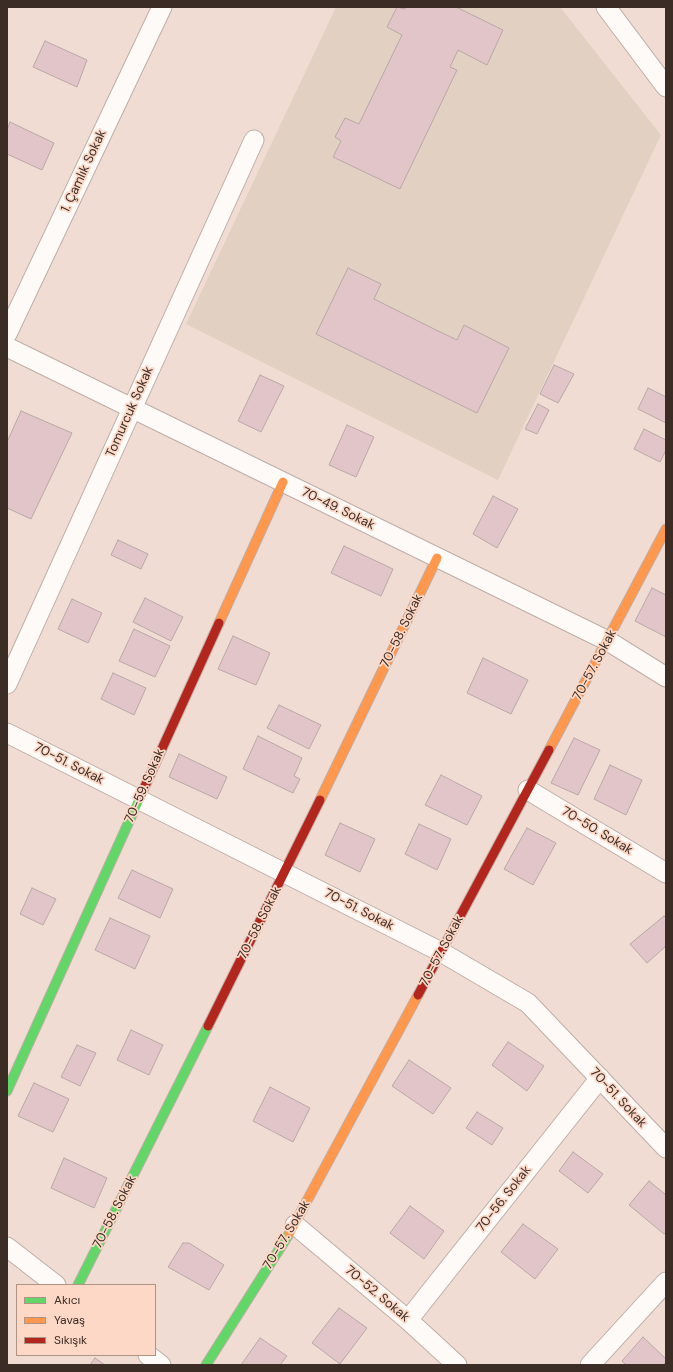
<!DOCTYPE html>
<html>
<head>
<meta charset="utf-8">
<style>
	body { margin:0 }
	#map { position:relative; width:673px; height:1372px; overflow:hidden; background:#f0dcd3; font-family:"DM Sans",sans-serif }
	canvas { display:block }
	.frame { position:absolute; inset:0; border:8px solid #3b2d26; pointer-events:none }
	.legend { position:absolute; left:16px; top:1284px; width:140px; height:72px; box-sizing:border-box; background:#fdd8c6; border:1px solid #af9486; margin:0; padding:5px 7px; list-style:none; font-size:12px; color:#3b2d26 }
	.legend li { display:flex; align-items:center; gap:8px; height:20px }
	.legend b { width:20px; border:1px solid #af9486 }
</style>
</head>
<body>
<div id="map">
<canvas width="673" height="1372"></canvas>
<div class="frame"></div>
<ul class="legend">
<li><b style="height:5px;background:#63d668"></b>Akıcı</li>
<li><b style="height:5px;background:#ff974d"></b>Yavaş</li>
<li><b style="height:5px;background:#b3261e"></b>Sıkışık</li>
</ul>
</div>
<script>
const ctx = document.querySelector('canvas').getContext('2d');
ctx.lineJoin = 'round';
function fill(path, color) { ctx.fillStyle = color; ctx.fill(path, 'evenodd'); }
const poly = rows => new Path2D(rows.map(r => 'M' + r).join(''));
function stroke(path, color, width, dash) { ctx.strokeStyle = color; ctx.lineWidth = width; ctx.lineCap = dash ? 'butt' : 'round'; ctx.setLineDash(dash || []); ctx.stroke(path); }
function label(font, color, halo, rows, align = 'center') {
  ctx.font = font + ' "DM Sans",sans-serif'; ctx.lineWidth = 3.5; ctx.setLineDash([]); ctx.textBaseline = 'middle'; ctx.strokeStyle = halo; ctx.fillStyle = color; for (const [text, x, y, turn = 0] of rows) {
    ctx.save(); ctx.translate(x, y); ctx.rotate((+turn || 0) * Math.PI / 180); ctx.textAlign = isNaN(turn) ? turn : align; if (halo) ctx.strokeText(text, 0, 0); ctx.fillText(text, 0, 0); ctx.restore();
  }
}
fill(poly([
	[336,7,560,7,661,135,498,480,186,324]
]), '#e2d1c3');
const building = poly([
	[397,7,405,9,405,7,456,7,503,30,487,65,458,50,450,67,457,70,400,189,333,157,341,141,335,137,345,118,359,124,402,35,387,27,397,7],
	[45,41,87,60,77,87,33,67,45,41],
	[10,122,54,143,42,170,7,154,7,130,10,122],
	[348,268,381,284,374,299,436,330,457,340,464,325,509,348,477,413,316,334,348,268],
	[554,365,574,374,558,403,540,394,554,365],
	[260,375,284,386,261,432,238,421,260,375],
	[648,388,666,397,666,423,638,409,648,388],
	[538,404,549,410,537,434,525,429,538,404],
	[21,411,72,433,31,519,7,508,7,442,21,411],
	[347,425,374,437,356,477,329,465,347,425],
	[644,429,666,440,666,450,660,462,634,449,644,429],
	[493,496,518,509,497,548,473,534,493,496],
	[118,540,148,554,141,569,111,555,118,540],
	[344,546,393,569,381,596,331,573,344,546],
	[652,588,666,595,666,637,635,621,652,588],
	[145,598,183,617,171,641,133,622,145,598],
	[72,599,102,613,88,643,58,629,72,599],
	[134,629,170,646,155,677,119,661,134,629],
	[233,636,270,653,256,685,218,669,233,636],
	[483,658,528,680,511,714,467,693,483,658],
	[113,673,146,688,134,715,101,699,113,673],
	[279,705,321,725,309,749,267,728,279,705],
	[258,736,302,758,294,776,300,779,293,793,243,769,258,736],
	[574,738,600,750,578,795,551,783,574,738],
	[179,754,227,777,217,799,169,777,179,754],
	[610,765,642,780,626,815,594,799,610,765],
	[441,775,482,796,467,825,425,805,441,775],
	[340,823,375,839,360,872,325,855,340,823],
	[419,824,451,839,437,870,405,854,419,824],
	[527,828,556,843,533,885,504,869,527,828],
	[132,870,173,889,160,918,118,898,132,870],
	[32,888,56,899,43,925,20,914,32,888],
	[664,916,666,918,666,946,647,963,630,944,664,916],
	[110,918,150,936,135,969,95,950,110,918],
	[131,1030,163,1045,149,1075,117,1060,131,1030],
	[508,1042,544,1066,527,1091,492,1065,508,1042],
	[77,1045,96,1053,80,1086,61,1077,77,1045],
	[409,1060,451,1088,433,1114,392,1086,409,1060],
	[34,1083,69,1099,53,1132,18,1116,34,1083],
	[270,1087,310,1108,293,1142,253,1121,270,1087],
	[477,1112,503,1128,492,1145,466,1128,477,1112],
	[573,1152,603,1174,588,1193,559,1171,573,1152],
	[64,1158,107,1178,94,1208,51,1188,64,1158],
	[649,1181,666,1195,666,1232,664,1234,629,1205,649,1181],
	[410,1206,444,1231,424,1259,390,1233,410,1206],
	[523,1224,558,1249,535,1279,501,1252,523,1224],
	[183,1243,189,1243,224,1265,209,1290,168,1267,183,1243],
	[339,1308,367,1328,340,1364,312,1343,339,1308],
	[643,1337,666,1359,666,1362,663,1365,626,1365,622,1361,643,1337],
	[260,1338,287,1356,280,1365,241,1365,260,1338],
	[95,1358,105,1365,90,1365,95,1358]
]);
fill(building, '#e2c5c9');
stroke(building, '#b8a8a6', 1);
const street = poly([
	[606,7,666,87],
	[7,334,162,7],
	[7,347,608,641,666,677],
	[7,684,254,140],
	[7,733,441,952,528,1003,666,1148],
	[528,790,666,873],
	[295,1225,408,1320,457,1365],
	[7,1247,56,1285],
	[408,1320,600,1078],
	[148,1355,161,1365],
	[590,1365,666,1282]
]);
const fast = poly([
	[7,1091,141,795],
	[78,1285,208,1026],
	[206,1365,289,1234]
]);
const slow = poly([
	[219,623,283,482],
	[549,750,666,529],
	[320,800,437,558],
	[289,1234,418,995]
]);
const jam = poly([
	[141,795,219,623],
	[418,995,549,750],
	[208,1026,320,800]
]);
stroke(street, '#beaea7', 21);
stroke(fast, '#beaea7', 11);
stroke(slow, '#beaea7', 11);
stroke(jam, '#beaea7', 11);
stroke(street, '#fdfaf8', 19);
stroke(fast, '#63d668', 9);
stroke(slow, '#ff974d', 9);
stroke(jam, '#b3261e', 9);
label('13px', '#3b2d26', '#fdd8c6', [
	["1. Çamlık Sokak",84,171,-65],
	["Tomurcuk Sokak",130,412,-66],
	["70-49. Sokak",338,509,26],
	["70-58. Sokak",402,631,-64],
	["70-57. Sokak",595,665,-62],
	["70-51. Sokak",69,764,27],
	["70-59. Sokak",145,786,-66],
	["70-50. Sokak",597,831,31],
	["70-51. Sokak",359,910,27],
	["70-58. Sokak",260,923,-63],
	["70-57. Sokak",442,951,-62],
	["70-51. Sokak",618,1098,47],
	["70-56. Sokak",504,1199,-52],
	["70-58. Sokak",115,1212,-63],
	["70-57. Sokak",287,1235,-59],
	["70-52. Sokak",377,1294,40]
]);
</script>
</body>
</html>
